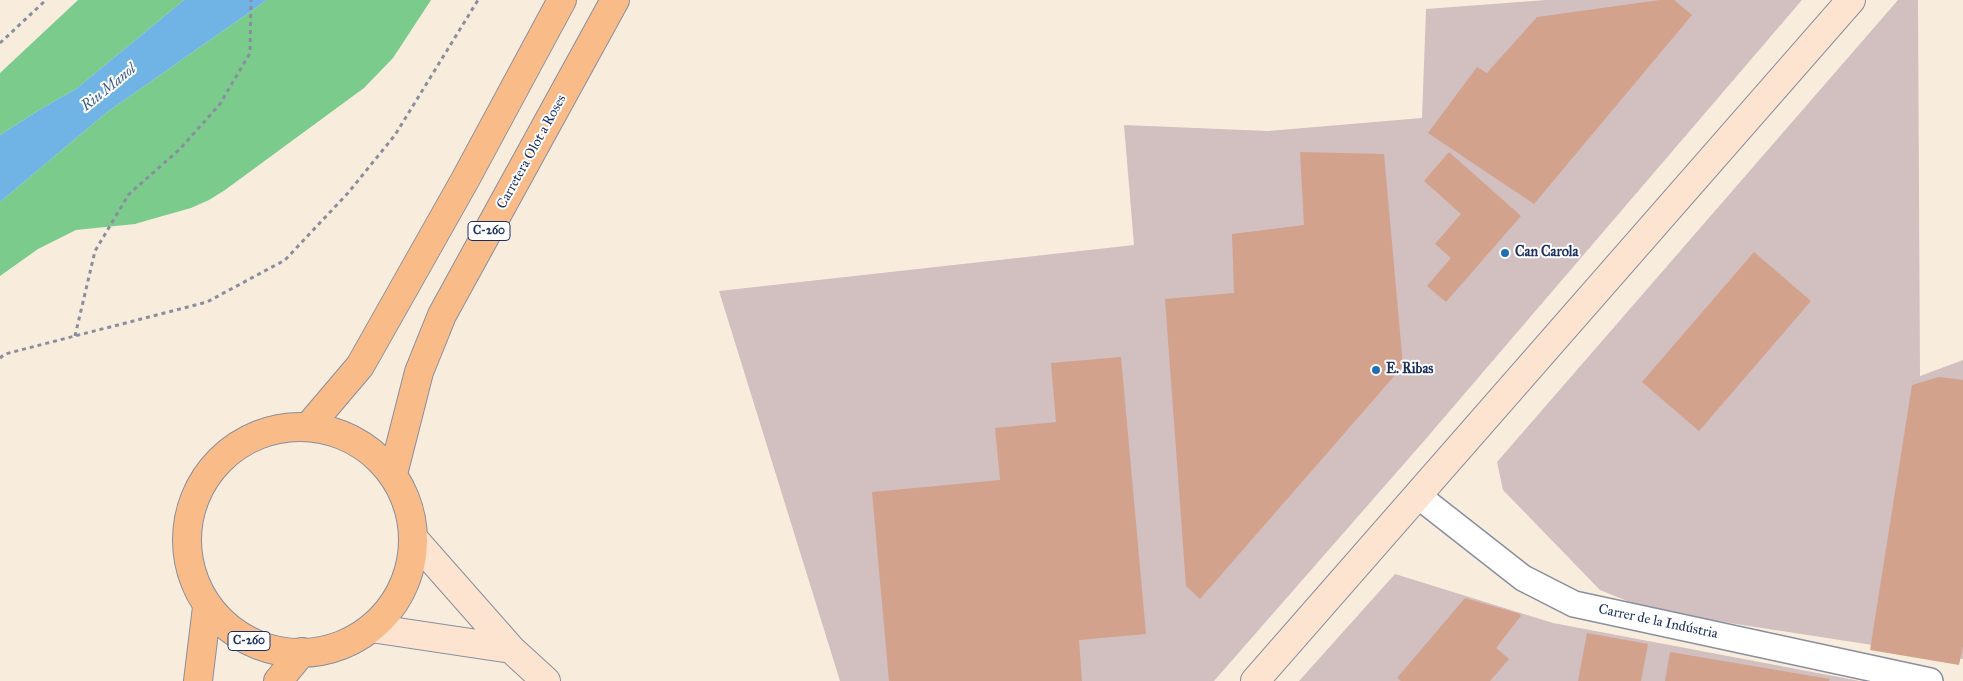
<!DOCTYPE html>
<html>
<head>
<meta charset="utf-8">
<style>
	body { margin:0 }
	canvas { display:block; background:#f8eddd }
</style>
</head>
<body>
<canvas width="1963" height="681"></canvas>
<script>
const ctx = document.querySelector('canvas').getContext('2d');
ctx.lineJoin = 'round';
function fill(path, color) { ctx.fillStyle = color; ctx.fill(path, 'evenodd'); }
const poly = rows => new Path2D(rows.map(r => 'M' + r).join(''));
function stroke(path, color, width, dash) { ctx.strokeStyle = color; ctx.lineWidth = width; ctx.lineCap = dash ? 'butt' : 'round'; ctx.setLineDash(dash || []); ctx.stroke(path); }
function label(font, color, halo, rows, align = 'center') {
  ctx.font = font + ' "IM FELL Great Primer",serif'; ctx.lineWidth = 4; ctx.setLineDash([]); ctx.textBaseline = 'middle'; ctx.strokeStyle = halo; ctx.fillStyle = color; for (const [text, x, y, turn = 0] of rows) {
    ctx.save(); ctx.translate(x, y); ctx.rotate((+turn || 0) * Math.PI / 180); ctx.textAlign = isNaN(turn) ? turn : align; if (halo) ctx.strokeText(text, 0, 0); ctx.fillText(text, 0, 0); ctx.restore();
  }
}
fill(poly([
	[1546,0,1802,0,1424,441,1214,681,840,681,719,291,1134,245,1124,125,1268,131,1422,118,1426,9],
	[1898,0,1918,0,1920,376,1963,360,1963,659,1652,611,1600,590,1503,490,1497,462],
	[1395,574,1553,623,1860,681,1299,681]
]), '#d2bfc0');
fill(poly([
	[78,0,184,0,76,89,44,107,0,135,0,73],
	[267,0,431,0,393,58,364,88,225,190,209,200,191,208,152,219,135,224,76,230,38,249,0,276,0,202,106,113]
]), '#7bcb8c');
fill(poly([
	[184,0,267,0,106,113,0,202,0,135,44,107,76,89]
]), '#70b3e5');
fill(poly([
	[1660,0,1674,0,1692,15,1534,204,1428,133,1477,67,1487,73,1537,17],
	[1300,152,1384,154,1403,366,1200,599,1186,586,1165,299,1234,293,1232,234,1304,225],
	[1449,152,1521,216,1446,302,1427,286,1451,258,1435,244,1461,214,1424,181],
	[1754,252,1811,301,1699,431,1642,382],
	[1121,357,1146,634,1079,640,1082,681,889,681,872,492,1000,480,995,428,1056,422,1051,363],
	[1939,377,1963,380,1963,646,1959,665,1870,650,1912,385],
	[1465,598,1520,614,1521,616,1496,648,1509,659,1490,681,1401,681,1397,678],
	[1587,633,1648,644,1641,681,1578,681],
	[1670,652,1830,679,1829,681,1665,681]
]), '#d2a28c');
const street = poly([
	[1417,495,1523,578,1574,604,1930,681]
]);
const secondary = poly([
	[414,539,511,649,546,681],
	[371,628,511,649],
	[1255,681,1851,0]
]);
const highway = poly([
	[309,426,360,366,465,180,562,0],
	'187 540a113 113 0 1 1 226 0a113 113 0 1 1-226 0Z',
	[393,474,419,372,442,315,615,0],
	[198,681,207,607],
	[278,681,302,652]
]);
stroke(street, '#8a8e9e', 28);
stroke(secondary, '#8a8e9e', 30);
stroke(highway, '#8a8e9e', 30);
stroke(poly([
	[0,43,46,0],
	[75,336,95,251,129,194,180,149,220,104,250,53,251,0],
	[0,358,5,354,207,302,285,260,348,193,395,135,478,0]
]), '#8a8e9e', 3, [4, 4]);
stroke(street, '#fff', 25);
stroke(secondary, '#fde4d0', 28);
stroke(highway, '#f9bc89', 28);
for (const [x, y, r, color] of [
	[1505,253,5,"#1f6fb2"],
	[1376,370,5,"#1f6fb2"]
]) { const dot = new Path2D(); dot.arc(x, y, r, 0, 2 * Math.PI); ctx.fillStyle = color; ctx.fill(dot); stroke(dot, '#fff', 2); }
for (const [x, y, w] of [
	[489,231,42],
	[249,641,42]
]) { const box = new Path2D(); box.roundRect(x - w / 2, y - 9.5, w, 19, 4); ctx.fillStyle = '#fff'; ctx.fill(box); stroke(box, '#1b2f5e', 1); }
label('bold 12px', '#1b2f5e', null, [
	["C-260",489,231],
	["C-260",249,641]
]);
label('14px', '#1b2f5e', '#fff', [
	["Carretera Olot a Roses",532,152,-61],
	["Carrer de la Indústria",1658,622,12]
]);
label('bold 14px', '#1b2f5e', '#fff', [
	["Can Carola",1515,253],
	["E. Ribas",1386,370]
], 'left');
label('italic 15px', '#395d8d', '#fff', [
	["Riu Manol",109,88,-39]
]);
</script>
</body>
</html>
